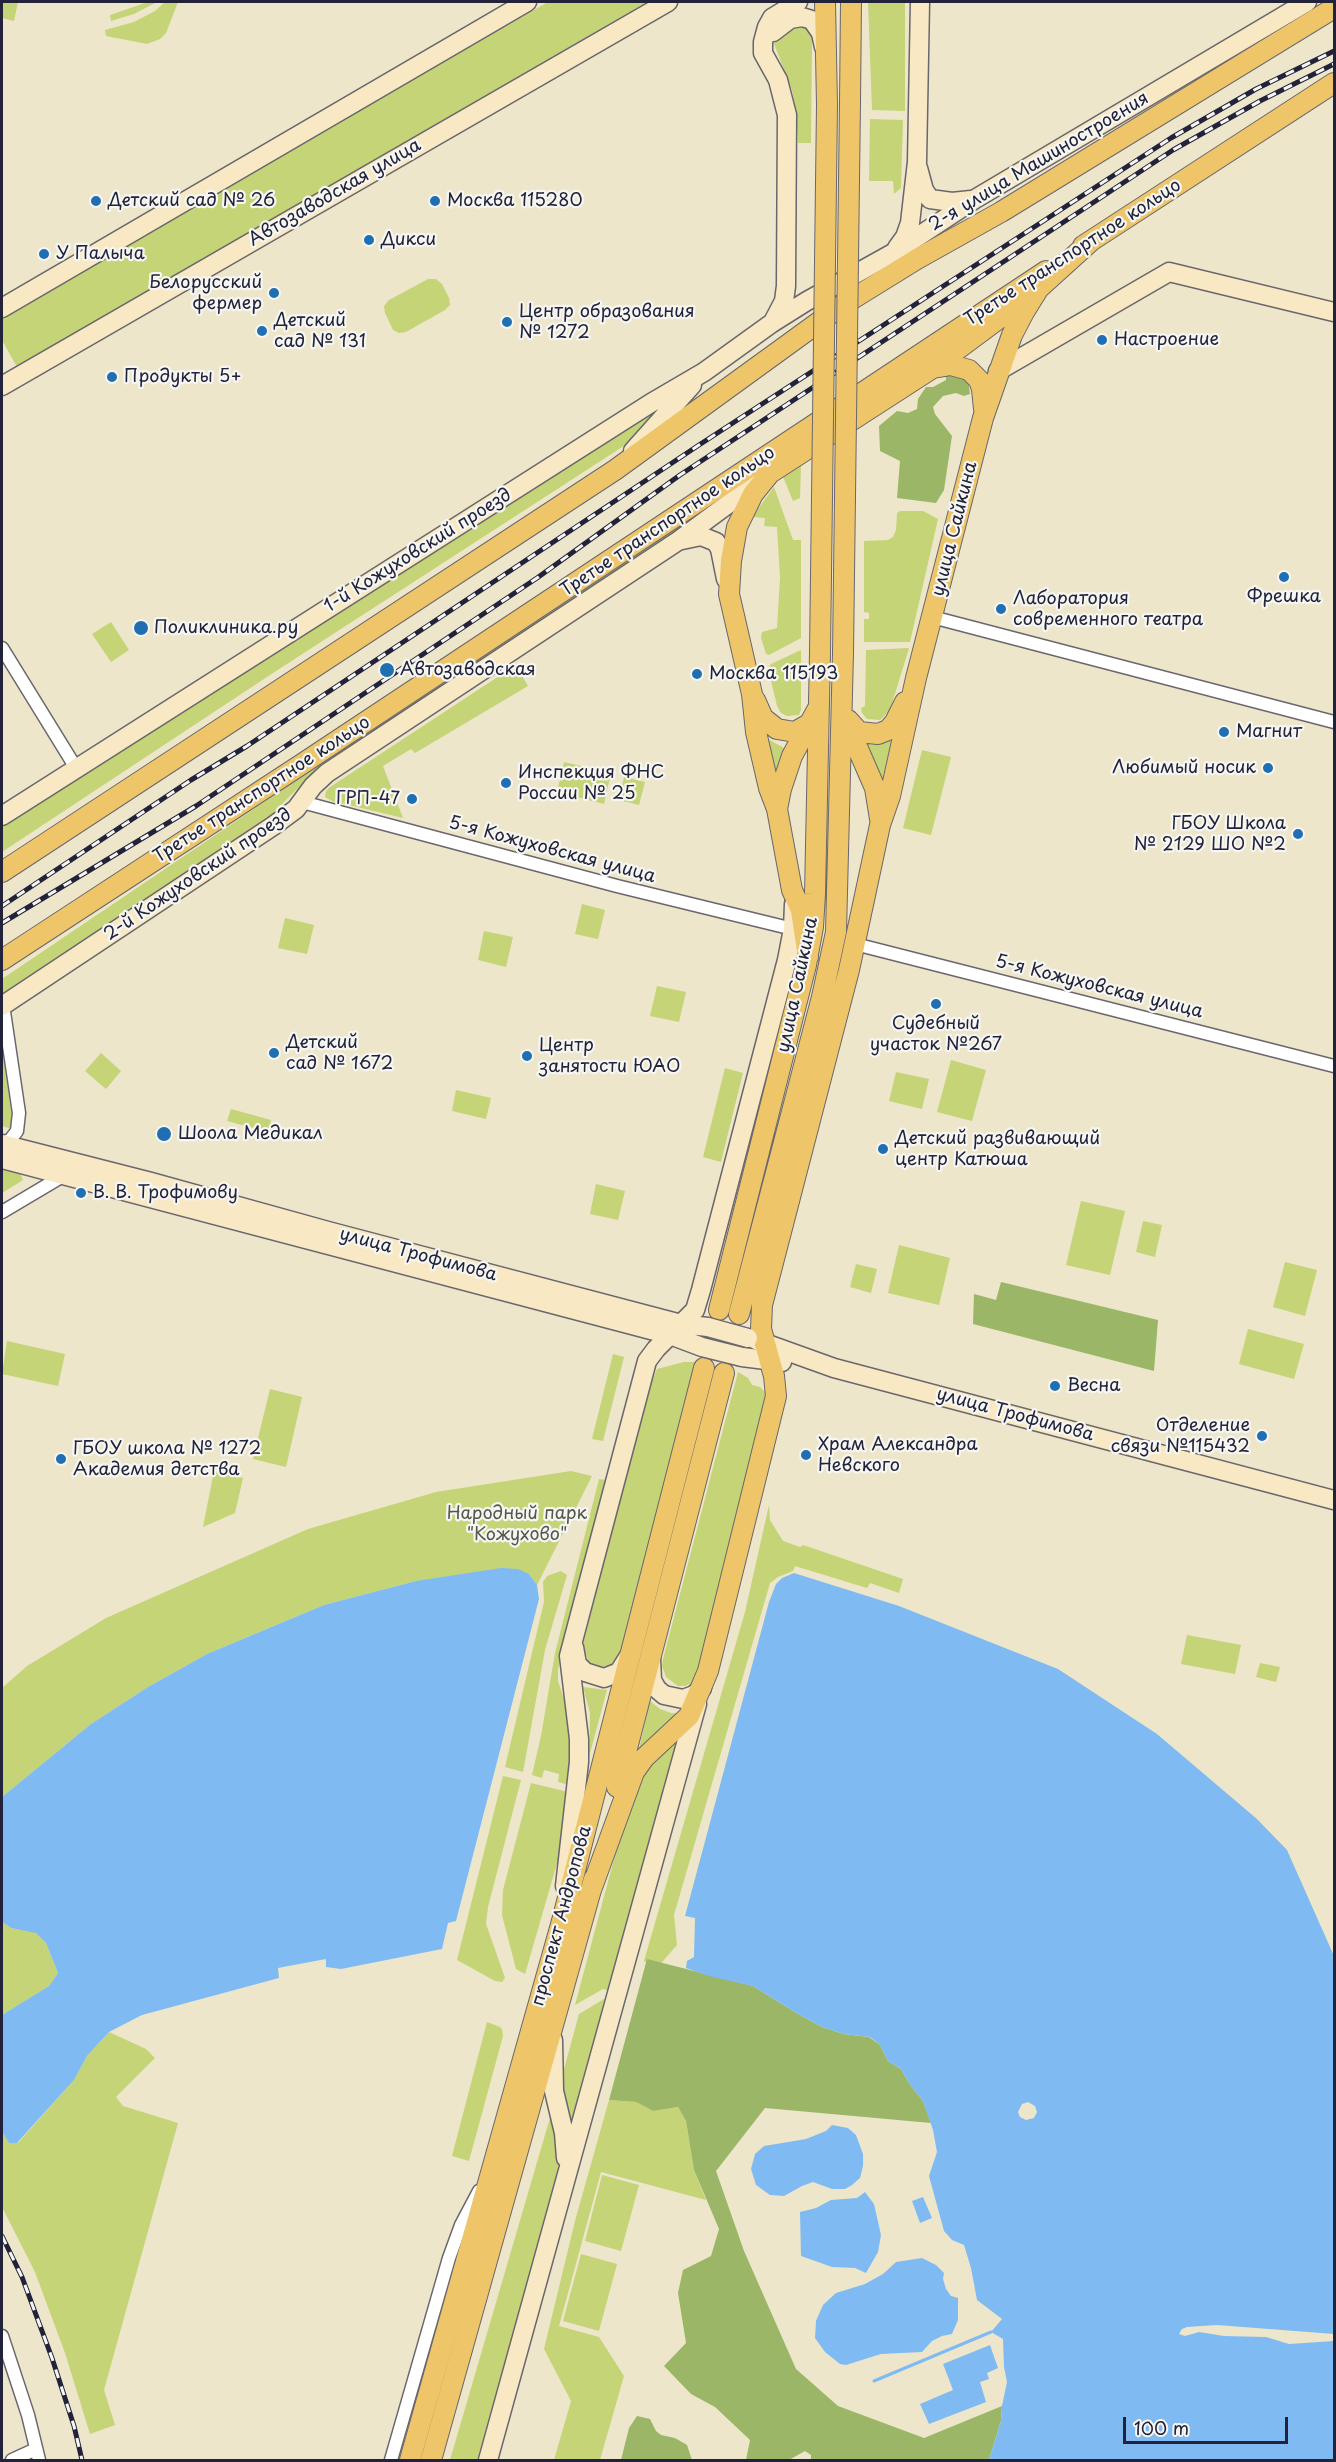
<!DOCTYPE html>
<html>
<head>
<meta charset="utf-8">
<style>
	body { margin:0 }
	#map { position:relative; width:1336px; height:2462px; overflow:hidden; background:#ede6cb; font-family:"Playpen Sans",sans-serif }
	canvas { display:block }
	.frame { position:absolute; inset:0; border:3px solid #22223b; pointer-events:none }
	.scale { position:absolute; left:1123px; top:2417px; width:165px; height:27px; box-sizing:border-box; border:3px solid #22223b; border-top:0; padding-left:8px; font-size:18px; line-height:21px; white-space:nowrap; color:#22223b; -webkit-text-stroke:4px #f6f6f2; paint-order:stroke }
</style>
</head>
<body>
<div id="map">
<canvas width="1336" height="2462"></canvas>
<div class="frame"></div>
<div class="scale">100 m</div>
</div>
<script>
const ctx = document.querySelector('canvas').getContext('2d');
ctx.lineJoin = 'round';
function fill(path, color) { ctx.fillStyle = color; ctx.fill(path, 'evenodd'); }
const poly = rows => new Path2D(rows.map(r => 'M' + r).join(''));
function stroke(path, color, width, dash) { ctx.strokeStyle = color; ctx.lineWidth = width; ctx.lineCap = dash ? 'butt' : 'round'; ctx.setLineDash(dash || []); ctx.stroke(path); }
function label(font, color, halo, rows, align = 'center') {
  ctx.font = font + ' "Playpen Sans",sans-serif'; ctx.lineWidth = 4.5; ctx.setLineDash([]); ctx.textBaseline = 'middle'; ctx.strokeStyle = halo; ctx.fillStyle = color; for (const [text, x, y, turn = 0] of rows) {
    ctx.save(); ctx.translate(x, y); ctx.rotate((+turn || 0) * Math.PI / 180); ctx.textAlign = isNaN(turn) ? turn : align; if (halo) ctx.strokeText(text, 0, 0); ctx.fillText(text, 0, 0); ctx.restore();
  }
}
fill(poly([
	[2,2,18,2,14,21,2,18],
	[148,2,157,2,134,14,111,21,110,15],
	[165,2,178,2,166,33,160,39,147,44,106,36,105,30,134,22,155,11],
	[548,2,647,2,17,367,2,340,2,314],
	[868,2,905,2,905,111,872,110],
	[803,22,811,32,812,39,811,143,798,143,796,111,792,90,774,44,777,36],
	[870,119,903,120,901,188,894,194,893,181,869,181],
	[428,279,436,279,442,284,449,298,450,305,445,310,406,332,399,333,393,330,385,313,384,306,389,300],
	[655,410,658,413,630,442,276,671,2,852,2,825,519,499],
	[801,464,800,498,793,501,782,474],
	[774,487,793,540,801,540,801,638,769,655,766,654,761,638,762,632,777,628,780,578,777,527,764,526,765,518,754,517,757,510],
	[900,511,923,511,938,519,910,642,864,642,864,619,869,619,869,613,864,612,864,541,888,540,893,537,896,530,897,513],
	[691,518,692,520,311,775,263,823,2,996,2,979,322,763],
	[111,622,129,650,111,662,92,634],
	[909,648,890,710,880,720,867,719,862,713,861,708,865,706,866,650],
	[801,650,801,710,799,715,787,716,781,713,777,706,768,668,771,664],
	[516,665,528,686,415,753,411,749,383,766,403,818,332,801,325,797,326,791,330,787],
	[897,729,885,799,861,741],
	[764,737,786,749,777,789],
	[922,750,951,757,931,835,903,828],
	[564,762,611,773,604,804,557,792],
	[624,777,645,782,639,805,619,800],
	[582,904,605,910,598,939,575,934],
	[285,918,314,925,307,954,278,948],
	[484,931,513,937,506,967,478,960],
	[657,986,686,992,679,1022,650,1016],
	[2,1048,13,1124,12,1129,2,1126],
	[101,1053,121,1071,106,1089,85,1071],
	[951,1060,986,1070,972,1121,937,1112],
	[725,1068,743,1073,721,1162,703,1157],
	[896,1072,929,1079,922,1109,889,1101],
	[456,1090,491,1098,486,1119,452,1111],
	[231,1109,271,1120,268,1132,227,1121],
	[2,1163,17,1167,23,1180,2,1193],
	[596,1184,625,1191,618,1220,590,1214],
	[1081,1201,1125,1211,1110,1275,1066,1265],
	[1143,1221,1162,1225,1155,1257,1136,1252],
	[899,1245,950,1258,939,1305,888,1293],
	[1285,1262,1317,1270,1305,1316,1273,1307],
	[856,1264,877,1269,871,1293,850,1287],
	[1248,1329,1304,1344,1294,1379,1239,1364],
	[7,1341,65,1354,58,1386,2,1374],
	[613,1354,624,1357,603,1441,592,1439],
	[684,1362,698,1362,620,1654,610,1666,597,1667,588,1661,583,1645,646,1395,657,1369],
	[738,1372,748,1378,752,1385,760,1387,768,1395,696,1681,685,1686,678,1686,666,1677,662,1666,663,1659],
	[270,1389,302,1397,286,1467,253,1459],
	[214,1471,243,1478,235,1513,203,1527],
	[571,1471,592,1476,537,1585,529,1574,416,1581,324,1605,207,1654,148,1687,91,1724,2,1797,2,1688,27,1666,106,1618,308,1529,436,1492],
	[599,1479,606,1480,573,1601,558,1670,558,1681,575,1732,572,1786,558,1782,559,1774,544,1770,542,1778,532,1775,541,1736,555,1653],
	[769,1505,770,1520,783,1541,800,1547,803,1545,903,1579,899,1593,870,1583,867,1588,795,1566,793,1571,778,1577,770,1583,674,1915,677,1945,656,1969,644,1961,745,1612],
	[561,1571,567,1575,545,1650,523,1772,505,1767,544,1602,543,1582,547,1576],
	[1187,1635,1241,1645,1235,1674,1181,1664],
	[1260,1663,1280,1667,1276,1682,1256,1677],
	[583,1687,607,1690,589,1757,590,1713],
	[650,1701,660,1709,671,1713,681,1713,638,1753],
	[684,1730,610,1991,603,1989,575,2005,625,1818,639,1776],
	[503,1776,521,1780,488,1907,486,1924,505,1978,502,1982,495,1981,457,1960],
	[531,1783,568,1792,558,1860,525,1974,516,1969,502,1915,503,1890],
	[2,1922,11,1928,36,1932,46,1943,58,1973,49,1986,2,2015],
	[604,1999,608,2000,571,2130,558,2091,579,2014],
	[487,2022,500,2027,502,2029,503,2036,469,2161,452,2156],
	[109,2032,146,2049,155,2058,116,2097,123,2106,178,2123,104,2390,115,2425,90,2434,65,2353,35,2272,2,2207,2,2132,9,2143,18,2143,74,2080,87,2056],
	[609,2100,636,2102,653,2111,678,2107,686,2121,694,2170,706,2200,601,2172,559,2326,599,2337,624,2376,600,2460,554,2460,571,2401,544,2349,575,2221],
	[552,2111,561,2150,557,2178,477,2460,450,2460],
	[602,2175,639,2185,621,2251,585,2241],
	[581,2254,617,2264,599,2331,563,2321]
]), '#c4d476');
fill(poly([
	[951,371,968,379,970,394,964,396,956,393,943,396,933,407,935,414,952,436,944,490,936,503,897,498,900,461,880,451,879,426,897,411,908,413,917,409,918,399,926,387,933,387,946,380,946,376],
	[1001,1282,1158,1320,1154,1371,973,1324,974,1294,996,1300],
	[647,1959,753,1986,798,2014,822,2027,844,2034,869,2037,880,2045,888,2061,901,2069,911,2086,923,2101,931,2123,765,2108,716,2171,744,2251,796,2369,838,2406,924,2438,1002,2406,1001,2421,989,2460,811,2460,811,2455,805,2451,789,2460,746,2460,750,2440,715,2407,691,2394,664,2366,686,2343,678,2293,683,2270,711,2256,719,2229,694,2170,686,2121,678,2107,653,2111,636,2102,609,2100],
	[637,2416,650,2419,656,2431,661,2435,675,2438,687,2445,692,2460,621,2460,629,2428]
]), '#9bb667');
fill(poly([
	[501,1568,518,1569,529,1574,537,1585,539,1599,456,1921,448,1923,442,1949,341,1969,326,1967,326,1959,278,1968,279,1978,142,2015,109,2032,87,2056,74,2080,17,2143,9,2143,2,2132,2,2015,49,1986,58,1973,46,1943,36,1933,11,1928,2,1922,2,1797,91,1724,148,1687,207,1654,324,1605,416,1581],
	[794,1573,899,1606,1058,1669,1157,1734,1257,1819,1287,1850,1334,1956,1334,2334,1217,2325,1187,2327,1182,2329,1179,2334,1185,2336,1199,2332,1224,2336,1266,2337,1289,2344,1334,2341,1334,2460,989,2460,1001,2421,1002,2406,1007,2382,1004,2367,1003,2339,991,2332,1002,2319,977,2300,971,2268,964,2245,952,2240,944,2231,929,2176,937,2152,933,2130,923,2101,911,2086,901,2069,888,2061,880,2045,870,2037,844,2034,822,2027,798,2014,753,1986,709,1976,686,1968,687,1961,694,1957,695,1918,685,1916,769,1602,776,1584,782,1578],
	[1028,2102,1035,2106,1037,2112,1034,2118,1026,2120,1020,2117,1018,2112,1022,2104],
	[832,2125,848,2128,856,2135,863,2154,863,2166,860,2178,852,2185,845,2189,832,2189,813,2182,802,2186,784,2196,770,2195,756,2185,751,2169,755,2154,764,2146,806,2139,826,2131],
	[865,2192,874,2204,881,2235,878,2252,866,2273,855,2268,832,2267,801,2256,800,2212,816,2208,831,2200,857,2198],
	[923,2197,932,2218,920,2223,912,2201],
	[922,2258,936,2265,944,2273,943,2279,946,2289,951,2296,958,2298,958,2320,952,2334,942,2336,932,2341,922,2352,881,2354,846,2365,840,2364,825,2352,815,2338,816,2321,823,2305,836,2293,865,2284,883,2274,896,2262],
	[990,2345,998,2368,987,2373,989,2379,980,2382,986,2402,929,2424,920,2404,953,2390,943,2364]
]), '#7fbbf2');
stroke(poly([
	[874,2381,991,2332]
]), '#7fbbf2', 3);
const street = poly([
	[932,617,1334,722],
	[2,648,76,768],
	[302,802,617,886,793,929],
	[855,944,1334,1066],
	[2,1143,10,1140,17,1131,19,1113,3,1005],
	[2,1212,66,1174],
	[2,2336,28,2415,39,2460],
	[12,2460,36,2449],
	[391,2460,449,2258,461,2225,479,2191]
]);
const secondary = poly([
	[773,32,790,19,802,17,812,20,821,33,824,47],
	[918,168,924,190,930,199,952,202,971,200],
	[897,248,905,237,910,223,917,162,920,2],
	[2,308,527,2],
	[773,322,784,301,786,286,787,115,778,80,763,53,763,42,767,27,772,18,798,2],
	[998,371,1169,272,1334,312],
	[2,386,668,2],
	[633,451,692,385],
	[682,540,701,536,716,542,720,549,726,579],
	[2,816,651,403,704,372,772,323,807,301,893,253,975,199,1307,2],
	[2,1006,273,826,296,809,313,786,327,773,678,541,762,479],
	[2,1144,151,1182,328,1231,681,1324,708,1327],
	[2,1159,670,1335,702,1347],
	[756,1340,834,1368,1334,1500],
	[742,1357,782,1362],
	[574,1647,577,1664,585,1672,604,1678,619,1672,629,1656],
	[651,1659,652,1680,657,1689,664,1695,683,1699,694,1695,702,1688],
	[565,1886,579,1762,579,1739,569,1656,647,1361,656,1349,695,1310,701,1290,787,960,793,929,794,904],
	[553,2040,554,2091,564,2133,566,2158],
	[488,2460,697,1704]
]);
const primary = poly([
	[825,2,827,105],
	[850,102,851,2],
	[1083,246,1334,83],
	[933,368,951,365,969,370,979,380,982,389,984,409],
	[755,700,763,718,777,729,795,732,812,722],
	[844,717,875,788,880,819],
	[848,720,859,732,878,734,888,730,895,722,905,702],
	[777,809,781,789,792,756,817,710],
	[2,872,615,470,841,306,917,259,1001,212,1334,8],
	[808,957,801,910,792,890,777,809,769,788,756,732,752,694,729,594,731,561,737,527,753,494,770,473,931,369,1028,297],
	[2,960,305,762,1046,271],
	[719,1310,806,965,813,927,815,894,820,653],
	[739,1314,822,997,836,932,843,653],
	[617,1787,724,1373],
	[591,1890,634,1772,644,1758,689,1716,708,1671,776,1396,774,1376,761,1329,762,1305,849,970,880,825,890,796,916,678,983,418,1012,335,1024,312,1039,288,1092,240],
	[410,2460,562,1921,704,1368],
	[431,2460,594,1879]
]);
stroke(street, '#69676d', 15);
stroke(secondary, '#69676d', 21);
stroke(primary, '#69676d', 22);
stroke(street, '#fff', 12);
stroke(secondary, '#f8e8c3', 18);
stroke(primary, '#eec569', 20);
const rail = poly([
	[2,906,191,780,247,746,699,445,1171,138,1256,89,1334,51],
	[2,923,196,806,537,578,680,475,1173,150,1260,101,1334,64],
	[2,2236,22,2277,52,2358,74,2426,82,2460]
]);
stroke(rail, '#22223b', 5);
stroke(rail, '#f6f6f2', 3, [9]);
const secondaryBridge = poly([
	[708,1327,748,1338],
	[702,1347,742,1357]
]);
const primaryBridge = poly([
	[820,653,827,105],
	[843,653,850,102]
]);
stroke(secondaryBridge, '#69676d', 21, []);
stroke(primaryBridge, '#69676d', 22, []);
stroke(secondaryBridge, '#f8e8c3', 18);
stroke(primaryBridge, '#eec569', 20);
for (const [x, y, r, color] of [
	[96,201,6,"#1f6fb2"],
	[435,201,6,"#1f6fb2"],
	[369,240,6,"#1f6fb2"],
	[44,254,6,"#1f6fb2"],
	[274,293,6,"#1f6fb2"],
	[507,322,6,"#1f6fb2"],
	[262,331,6,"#1f6fb2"],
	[1102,340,6,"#1f6fb2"],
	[112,377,6,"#1f6fb2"],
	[1284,577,6,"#1f6fb2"],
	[1001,609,6,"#1f6fb2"],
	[141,628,8,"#1f6fb2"],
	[387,670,8,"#1f6fb2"],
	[697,674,6,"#1f6fb2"],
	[1224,732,6,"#1f6fb2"],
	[1268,768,6,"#1f6fb2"],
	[506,783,6,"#1f6fb2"],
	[412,799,6,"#1f6fb2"],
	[1298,834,6,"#1f6fb2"],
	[936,1004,6,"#1f6fb2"],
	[274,1053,6,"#1f6fb2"],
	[527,1056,6,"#1f6fb2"],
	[164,1134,8,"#1f6fb2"],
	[883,1149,6,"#1f6fb2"],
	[81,1193,6,"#1f6fb2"],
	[1055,1386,6,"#1f6fb2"],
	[1262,1436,6,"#1f6fb2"],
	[806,1455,6,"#1f6fb2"],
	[61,1459,6,"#1f6fb2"]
]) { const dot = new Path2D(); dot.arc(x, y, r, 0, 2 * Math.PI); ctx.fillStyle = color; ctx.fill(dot); stroke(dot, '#f6f6f2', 2); }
label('18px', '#22223b', '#f6f6f2', [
	["2-я улица Машиностроения",1039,162,-31],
	["Автозаводская улица",335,193,-30],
	["Третье транспортное кольцо",1073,253,-33],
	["Третье транспортное кольцо",668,522,-34],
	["улица Сайкина",955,529,-76],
	["1-й Кожуховский проезд",418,551,-32],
	["Третье транспортное кольцо",262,790,-33],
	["5-я Кожуховская улица",552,850,15],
	["2-й Кожуховский проезд",198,875,-34],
	["улица Сайкина",798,985,-78],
	["5-я Кожуховская улица",1099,987,14],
	["улица Трофимова",418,1255,15],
	["улица Трофимова",1015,1415,15],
	["проспект Андропова",562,1916,-75]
]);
label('18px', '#22223b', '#f6f6f2', [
	["Детский сад № 26",108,201],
	["Москва 115280",447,201],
	["Дикси",381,240],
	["У Палыча",56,254],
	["Белорусский",262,283,"right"],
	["фермер",262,304,"right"],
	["Центр образования",519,312],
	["№ 1272",519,333],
	["Детский",274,321],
	["сад № 131",274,342],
	["Настроение",1114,340],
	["Продукты 5+",124,377],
	["Фрешка",1284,597,"center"],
	["Лаборатория",1013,599],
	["современного театра",1013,620],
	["Поликлиника.ру",154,628],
	["Автозаводская",400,670],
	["Москва 115193",709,674],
	["Магнит",1236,732],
	["Любимый носик",1256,768,"right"],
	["Инспекция ФНС",518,773],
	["России № 25",518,794],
	["ГРП-47",400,799,"right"],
	["ГБОУ Школа",1286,824,"right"],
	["№ 2129 ШО №2",1286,845,"right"],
	["Судебный",936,1024,"center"],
	["участок №267",936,1045,"center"],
	["Детский",286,1043],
	["сад № 1672",286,1064],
	["Центр",539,1046],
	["занятости ЮАО",539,1067],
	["Шоола Медикал",178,1134],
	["Детский развивающий",895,1139],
	["центр Катюша",895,1160],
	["В. В. Трофимову",93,1193],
	["Весна",1067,1386],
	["Отделение",1250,1426,"right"],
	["связи №115432",1250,1447,"right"],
	["Храм Александра",818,1445],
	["Невского",818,1466],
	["ГБОУ школа № 1272",73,1449],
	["Академия детства",73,1470]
], 'left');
label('18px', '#53574d', '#f6f6f2', [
	["Народный парк",517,1514],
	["\"Кожухово\"",517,1535]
]);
</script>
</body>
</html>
